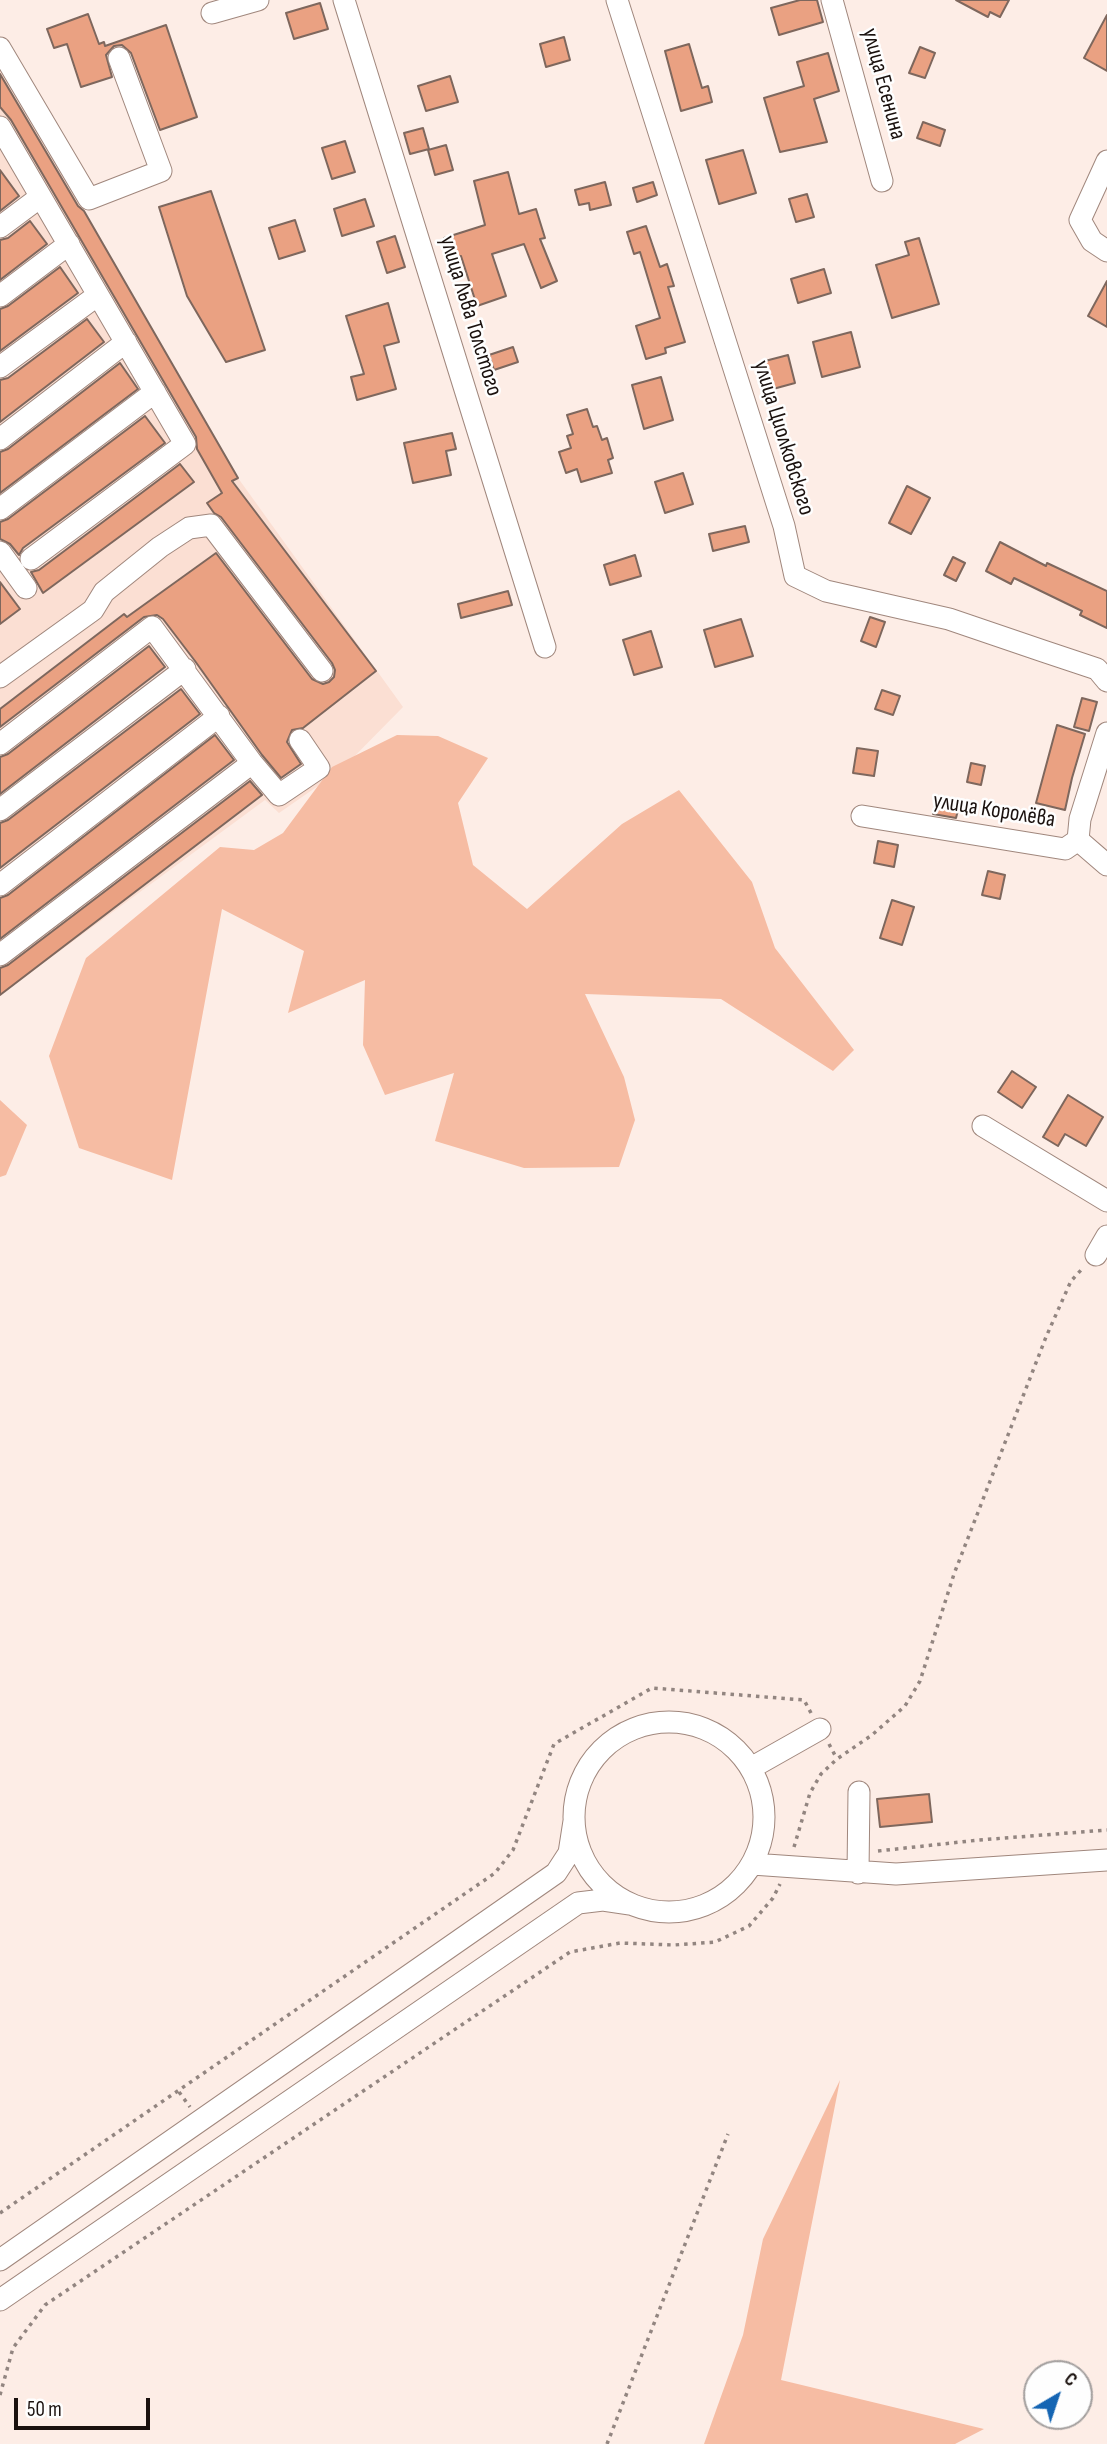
<!DOCTYPE html>
<html>
<head>
<meta charset="utf-8">
<style>
	body { margin:0 }
	#map { position:relative; width:1107px; height:2444px; overflow:hidden; background:#fdede6; font-family:"Sofia Sans Condensed",sans-serif }
	canvas { display:block }
	.north { position:absolute; left:1023px; top:2360px; width:70px; height:70px; box-sizing:border-box; background:#fefefe; border:2px solid #a39f9e; border-radius:50%; rotate:39deg; font-size:19px; font-weight:700; line-height:28px; text-align:center; color:#1a110e }
	.north::after { content:''; display:block; margin:auto; width:24px; height:32px; background:#1565b3; clip-path:polygon(50% 0,100% 100%,50% 72%,0 100%) }
	.scale { position:absolute; left:14px; top:2398px; width:136px; height:32px; box-sizing:border-box; border:4px solid #1a110e; border-top:0; padding-left:9px; font-size:21px; line-height:24px; white-space:nowrap; color:#1a110e; -webkit-text-stroke:5px #fefefe; paint-order:stroke }
</style>
</head>
<body>
<div id="map">
<canvas width="1107" height="2444"></canvas>
<div class="north">С</div>
<div class="scale">50 m</div>
</div>
<script>
const ctx = document.querySelector('canvas').getContext('2d');
ctx.lineJoin = 'round';
function fill(path, color) { ctx.fillStyle = color; ctx.fill(path, 'evenodd'); }
const poly = rows => new Path2D(rows.map(r => 'M' + r).join(''));
function stroke(path, color, width, dash) { ctx.strokeStyle = color; ctx.lineWidth = width; ctx.lineCap = dash ? 'butt' : 'round'; ctx.setLineDash(dash || []); ctx.stroke(path); }
function label(font, color, halo, rows, align = 'center') {
  ctx.font = font + ' "Sofia Sans Condensed",sans-serif'; ctx.lineWidth = 5; ctx.setLineDash([]); ctx.textBaseline = 'middle'; ctx.strokeStyle = halo; ctx.fillStyle = color; for (const [text, x, y, turn = 0] of rows) {
    ctx.save(); ctx.translate(x, y); ctx.rotate((+turn || 0) * Math.PI / 180); ctx.textAlign = isNaN(turn) ? turn : align; if (halo) ctx.strokeText(text, 0, 0); ctx.fillText(text, 0, 0); ctx.restore();
  }
}
fill(poly([
	[0,66,238,478,403,707,341,770,279,813,265,800,0,995]
]), '#fbdfd3');
fill(poly([
	[397,735,438,736,488,758,458,803,473,865,527,909,622,824,679,790,752,882,775,948,854,1050,833,1071,721,999,585,994,624,1077,635,1120,619,1167,524,1168,435,1141,454,1073,385,1095,363,1045,365,980,288,1013,304,951,222,909,172,1180,79,1148,49,1056,86,958,220,847,254,850,283,833,332,767],
	[0,1100,27,1125,6,1175,0,1177],
	[840,2080,781,2380,984,2429,955,2444,704,2444,743,2335,763,2239]
]), '#f6bca3');
const building = poly([
	[800,0,817,0,823,22,779,35,771,8,800,0],
	[956,0,1009,0,1000,17,990,12,988,17,956,0],
	[320,3,328,29,294,39,286,13,320,3],
	[88,14,99,44,104,42,105,46,166,25,197,117,160,130,131,53,122,45,114,46,106,55,112,77,81,87,67,44,54,48,47,29,88,14],
	[1107,15,1107,71,1084,58,1107,15],
	[564,37,570,60,546,67,540,44,564,37],
	[689,44,702,88,708,86,712,102,681,111,665,51,689,44],
	[920,47,935,53,925,78,909,73,920,47],
	[828,53,839,91,814,99,827,142,780,152,764,98,804,86,797,62,828,53],
	[0,74,78,206,84,211,238,478,232,481,376,671,303,728,292,730,287,742,301,764,281,778,262,755,195,661,163,619,157,615,144,617,0,727,0,709,124,614,127,617,216,553,312,679,323,684,329,682,334,677,335,670,332,663,221,517,214,513,207,503,222,493,197,449,196,437,11,120,0,107,0,74],
	[450,76,458,102,426,111,418,86,450,76],
	[923,122,945,130,940,146,917,138,923,122],
	[423,128,429,149,410,154,404,133,423,128],
	[345,141,355,172,332,179,322,148,345,141],
	[446,145,453,170,435,175,428,150,446,145],
	[743,150,756,193,719,204,706,160,743,150],
	[0,170,19,196,0,211,0,170],
	[508,172,519,214,536,209,545,238,540,239,557,281,541,288,524,244,492,254,506,296,477,306,461,256,451,259,444,238,485,225,474,181,508,172],
	[605,182,611,205,590,210,589,203,579,205,575,190,605,182],
	[653,182,657,195,637,202,633,188,653,182],
	[211,191,265,350,226,362,187,296,159,207,211,191],
	[807,194,814,217,796,222,789,199,807,194],
	[365,199,374,226,342,236,334,209,365,199],
	[295,220,305,251,279,259,269,228,295,220],
	[30,221,47,244,0,280,0,240,8,238,30,221],
	[646,226,660,267,667,264,674,286,668,287,685,342,665,348,666,353,646,359,636,326,660,318,640,252,634,254,627,232,646,226],
	[395,236,405,267,387,273,377,242,395,236],
	[919,238,939,304,892,318,876,265,909,255,905,242,919,238],
	[60,267,78,293,0,351,0,309,8,306,60,267],
	[824,269,831,293,798,303,791,279,824,269],
	[1107,281,1107,327,1088,316,1107,281],
	[388,303,399,342,384,346,396,389,357,400,351,377,364,374,346,316,388,303],
	[87,319,104,342,0,422,0,380,8,378,87,319],
	[851,332,860,367,822,377,813,342,851,332],
	[513,347,518,362,494,370,489,355,513,347],
	[788,355,795,383,773,389,765,361,788,355],
	[120,363,138,389,0,493,0,452,8,449,120,363],
	[661,377,673,420,644,429,632,385,661,377],
	[587,409,593,427,597,426,602,440,607,438,613,458,608,460,612,473,581,482,577,469,566,473,559,452,571,448,567,436,573,434,567,415,587,409],
	[145,416,165,443,23,548,19,555,10,544,0,539,0,522,8,519,145,416],
	[452,433,456,449,446,451,451,475,413,483,404,443,452,433],
	[180,464,194,482,43,593,31,572,39,570,180,464],
	[683,473,693,504,665,513,655,482,683,473],
	[907,486,930,498,911,534,889,523,907,486],
	[745,526,749,542,713,551,709,534,745,526],
	[1000,542,1046,566,1047,563,1107,591,1107,628,1080,615,1082,611,1014,578,1011,584,986,571,1000,542],
	[635,555,641,576,610,585,604,565,635,555],
	[953,557,965,563,956,581,944,575,953,557],
	[0,582,20,609,0,624,0,582],
	[508,591,512,605,461,618,458,604,508,591],
	[870,617,885,622,876,647,861,641,870,617],
	[741,619,753,656,715,667,704,630,741,619],
	[651,631,662,667,634,675,623,640,651,631],
	[149,646,165,667,0,794,0,757,8,754,149,646],
	[181,689,200,714,0,868,0,823,8,820,181,689],
	[882,690,900,696,893,715,875,709,882,690],
	[1082,698,1097,702,1089,731,1074,727,1082,698],
	[1057,725,1085,734,1072,778,1065,810,1036,803,1057,725],
	[215,735,234,760,0,939,0,898,8,895,215,735],
	[857,748,878,751,874,776,853,773,857,748],
	[971,763,985,766,981,785,967,782,971,763],
	[250,781,262,795,0,995,0,968,8,965,250,781],
	[936,801,959,806,956,818,933,814,936,801],
	[878,841,898,845,894,867,874,863,878,841],
	[988,871,1005,875,1000,899,982,895,988,871],
	[892,900,914,907,902,945,880,938,892,900],
	[1012,1071,1036,1087,1022,1108,998,1092,1012,1071],
	[1068,1095,1103,1117,1086,1146,1065,1134,1058,1146,1043,1137,1068,1095],
	[929,1794,932,1822,880,1827,877,1799,929,1794]
]);
fill(building, '#eaa182');
stroke(building, '#7e675d', 2);
const minor = poly([
	[344,0,545,647],
	[617,0,784,526,795,576,826,591,949,619,1043,651,1097,669,1107,681],
	[832,0,882,181],
	[212,13,258,0],
	[0,48,89,199,161,171,119,58],
	[0,127,185,444,31,559],
	[1107,161,1080,220,1092,241,1107,251],
	[0,227,39,198],
	[0,296,69,244],
	[0,367,98,295],
	[0,439,126,342],
	[0,509,155,392],
	[0,552,26,588],
	[0,677,93,610,104,592,160,547,189,528,211,525,322,671],
	[0,744,152,627,252,763,279,795,319,768,300,740],
	[0,810,185,669],
	[862,816,1065,849,1078,840,1107,865],
	[1078,840,1080,819,1107,733],
	[0,885,219,716],
	[0,955,252,763],
	[983,1126,1107,1201],
	[1096,1255,1107,1236],
	'574 1817a95 95 0 1 1 190 0a95 95 0 1 1-190 0Z',
	[751,1768,820,1729],
	[752,1864,896,1874,1107,1860],
	[858,1873,859,1792],
	[0,2260,556,1873,569,1853,574,1821],
	[0,2300,578,1903,603,1900,630,1904]
]);
stroke(minor, '#a0877d', 23);
stroke(poly([
	[829,1744,837,1759],
	[794,1847,810,1793,821,1774,837,1759,872,1735,905,1706,920,1681,954,1574,1046,1337,1071,1281,1082,1269],
	[878,1851,979,1840,1107,1830],
	[179,2092,190,2107],
	[0,2213,495,1873,513,1850,554,1744,652,1688,804,1700,811,1713],
	[0,2395,13,2348,45,2305,570,1952,620,1943,674,1945,715,1942,749,1926,773,1898,780,1884],
	[607,2444,728,2134]
]), '#928580', 3.5, [3.5, 5]);
stroke(minor, '#fff', 21);
label('23px', '#1a110e', '#fefefe', [
	["улица Есенина",883,84,75],
	["улица Льва Толстого",470,316,73],
	["улица Циолковского",783,438,73],
	["улица Королёва",994,811,9]
]);
</script>
</body>
</html>
